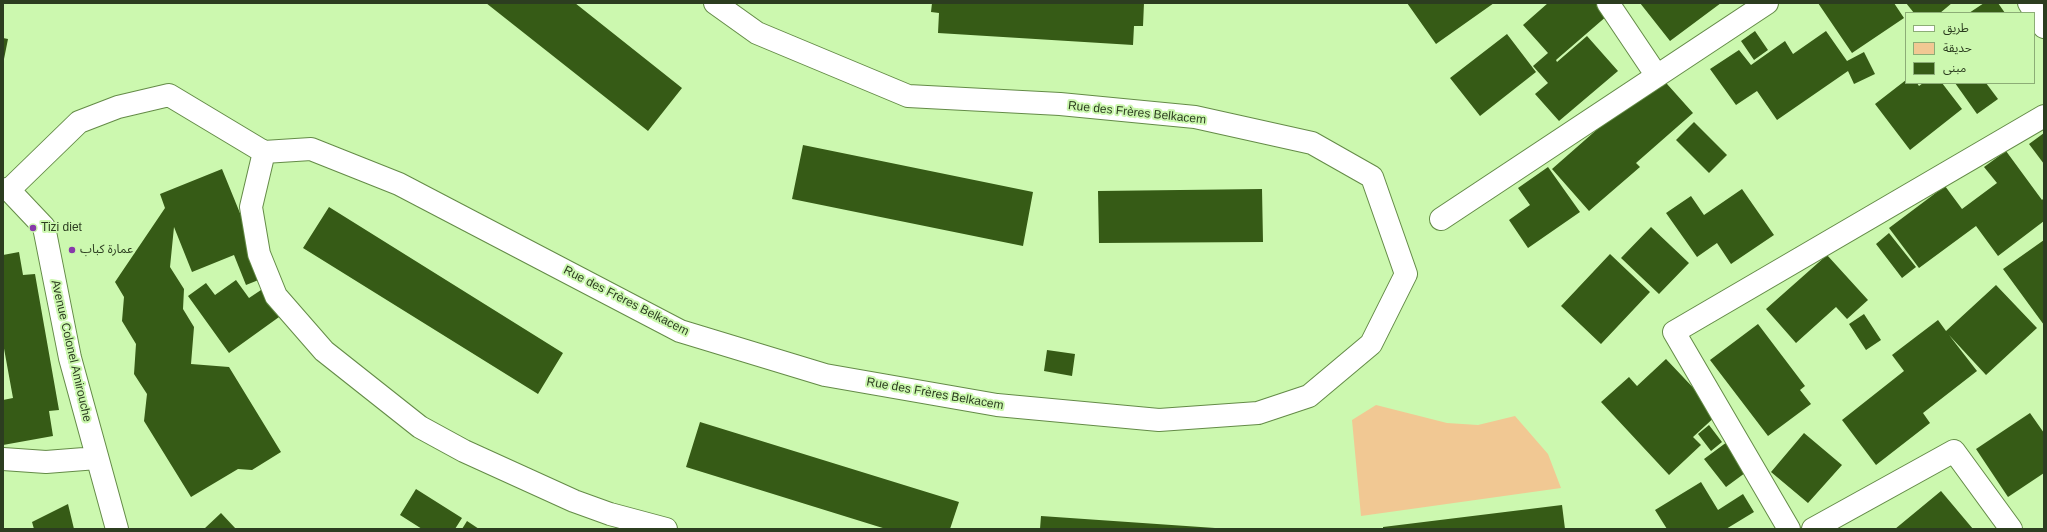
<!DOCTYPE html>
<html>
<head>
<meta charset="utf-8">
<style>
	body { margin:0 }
	#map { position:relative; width:2047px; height:532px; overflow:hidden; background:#ccf8af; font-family:Helvetica,"Noto Sans Arabic",sans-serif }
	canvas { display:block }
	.frame { position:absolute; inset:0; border:4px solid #2c3d20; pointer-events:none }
	.legend { position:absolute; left:1905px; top:12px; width:130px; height:72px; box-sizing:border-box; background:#ccf8af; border:1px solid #8cad76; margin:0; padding:5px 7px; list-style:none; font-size:12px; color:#2c3d20 }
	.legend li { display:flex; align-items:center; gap:8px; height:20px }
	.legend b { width:20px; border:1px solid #8cad76 }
</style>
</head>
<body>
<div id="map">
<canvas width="2047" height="532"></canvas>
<div class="frame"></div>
<ul class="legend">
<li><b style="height:5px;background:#fff"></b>طريق</li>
<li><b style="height:11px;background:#f1c893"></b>حديقة</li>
<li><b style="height:11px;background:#365b16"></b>مبنى</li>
</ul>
</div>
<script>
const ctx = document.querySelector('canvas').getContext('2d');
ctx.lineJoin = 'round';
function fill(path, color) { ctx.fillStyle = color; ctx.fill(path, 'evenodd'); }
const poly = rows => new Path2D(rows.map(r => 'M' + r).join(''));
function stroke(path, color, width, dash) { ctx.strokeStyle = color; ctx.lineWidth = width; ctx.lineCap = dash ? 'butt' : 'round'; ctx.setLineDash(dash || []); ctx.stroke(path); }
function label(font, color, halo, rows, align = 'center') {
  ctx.font = font + ' Helvetica,"Noto Sans Arabic",sans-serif'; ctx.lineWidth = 4; ctx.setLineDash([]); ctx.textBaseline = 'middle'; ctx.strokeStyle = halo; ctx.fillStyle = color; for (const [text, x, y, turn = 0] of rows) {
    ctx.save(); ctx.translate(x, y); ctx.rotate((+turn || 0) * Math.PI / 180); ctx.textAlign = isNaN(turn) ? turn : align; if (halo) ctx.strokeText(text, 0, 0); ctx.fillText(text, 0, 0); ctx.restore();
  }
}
fill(poly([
	[1376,405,1447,423,1478,425,1515,416,1548,454,1561,488,1361,516,1352,420]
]), '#f1c893');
fill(poly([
	[486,3,575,3,682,88,648,131],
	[932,3,1144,3,1143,26,1134,26,1133,45,938,33,939,13,931,12],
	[1407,3,1494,3,1436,44],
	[1548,3,1597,3,1608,15,1556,60,1557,62,1587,36,1618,71,1559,121,1535,94,1548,83,1533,66,1548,53,1523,25],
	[1640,3,1721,3,1670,41],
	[1818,3,1894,3,1904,18,1852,53],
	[1906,3,1952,3,1940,13,1914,13],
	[1984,3,1998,3,2005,13,1969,13],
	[1755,31,1768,50,1754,60,1741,41],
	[1826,31,1847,61,1864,52,1875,74,1854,84,1848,71,1777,120,1757,91,1736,105,1710,69,1739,50,1751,65,1785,41,1793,54],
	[1507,34,1536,72,1480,116,1450,78],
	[3,38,8,39,4,59,3,59],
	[1659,75,1693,113,1636,163,1640,167,1589,211,1552,169],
	[1906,80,1906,83,1917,83,1919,86,1923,83,1942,83,1962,109,1910,150,1875,104],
	[1955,83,1986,83,1998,99,1977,114],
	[1694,122,1727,155,1709,173,1676,140],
	[2044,133,2044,164,2029,144],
	[803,145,1033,192,1023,246,792,199],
	[2006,151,2042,200,2044,198,2044,221,1998,256,1976,226,1919,268,1889,228,1945,186,1962,209,1997,183,1984,167],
	[1548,167,1580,212,1528,248,1509,220,1530,205,1518,188],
	[222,169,266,277,246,285,234,255,192,272,174,227,170,267,184,289,183,309,194,327,191,364,229,367,281,452,252,470,238,469,191,497,144,421,147,394,134,374,136,344,122,321,124,297,115,282,165,208,160,194],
	[1262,189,1263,242,1099,243,1098,191],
	[1742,189,1774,235,1731,264,1717,243,1697,257,1666,213,1691,196,1704,215],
	[329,207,563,353,538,394,303,248],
	[1651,227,1689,263,1659,294,1621,258],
	[1889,233,1916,267,1902,278,1876,244],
	[2044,240,2044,325,2003,269],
	[19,252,23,275,35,274,59,410,49,411,53,436,3,445,3,400,13,398,3,343,3,255],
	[1610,254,1650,292,1601,344,1561,306],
	[1827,255,1868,300,1847,319,1836,307,1796,343,1766,309],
	[236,280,249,298,267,286,286,312,229,353,188,296,206,283,215,295],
	[1996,285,2037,328,1986,375,1949,335,1977,371,1923,413,1930,423,1876,465,1842,420,1904,371,1892,355,1938,320,1946,331],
	[1864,314,1881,340,1866,350,1849,324],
	[1758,324,1805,386,1800,390,1811,404,1768,436,1710,360],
	[1047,350,1075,354,1072,376,1044,371],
	[1666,359,1718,414,1693,437,1701,445,1669,475,1601,402,1629,377,1637,386],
	[2030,413,2044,433,2044,473,2008,497,1976,449],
	[700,422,959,502,950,529,886,529,686,467],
	[1709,425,1722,442,1711,451,1698,434],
	[1804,433,1842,465,1808,503,1771,472],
	[1727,442,1749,470,1726,487,1704,459],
	[1701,482,1718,510,1743,494,1754,512,1726,529,1667,529,1655,510],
	[416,489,462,518,455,529,422,529,400,515],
	[1941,491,1973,529,1895,529],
	[68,504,74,529,34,529,32,522],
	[1562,505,1565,529,1383,529,1383,527],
	[221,513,236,529,204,529],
	[1041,516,1215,528,1215,529,1040,529],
	[467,521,479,529,462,529]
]), '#365b16');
const minor = poly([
	[1608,3,1657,76],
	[2029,3,2044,27],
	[3,189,9,190,44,227,70,358,117,529],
	[9,190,79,122,118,107,169,95,264,152],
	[1441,219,1767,3],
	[3,459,46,462,97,458],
	[666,529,610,514,574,501,464,451,420,427,324,351,276,296,259,254,251,207,264,152,311,149,399,184,680,331,825,375,997,405,1159,420,1258,413,1309,396,1371,344,1406,274,1372,177,1312,143,1195,117,1060,104,908,96,757,33,715,3],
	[1789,529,1674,332,2044,116],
	[1813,529,1954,451,2011,529]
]);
stroke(minor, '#648b47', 24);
stroke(minor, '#fff', 22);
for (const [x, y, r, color] of [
	[33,228,4,"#8739aa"],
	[72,250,4,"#8739aa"]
]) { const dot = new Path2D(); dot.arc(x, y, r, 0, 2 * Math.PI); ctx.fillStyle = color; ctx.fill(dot); stroke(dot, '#ccf8af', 1.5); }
label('12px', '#2c3d20', '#ccf8af', [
	["Rue des Frères Belkacem",1137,113,6],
	["Rue des Frères Belkacem",626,301,27],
	["Avenue Colonel Amirouche",71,351,77],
	["Rue des Frères Belkacem",935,394,10]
]);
label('12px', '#2c3d20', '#ccf8af', [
	["Tizi diet",41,228],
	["عمارة كباب",80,250]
], 'left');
</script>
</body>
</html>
